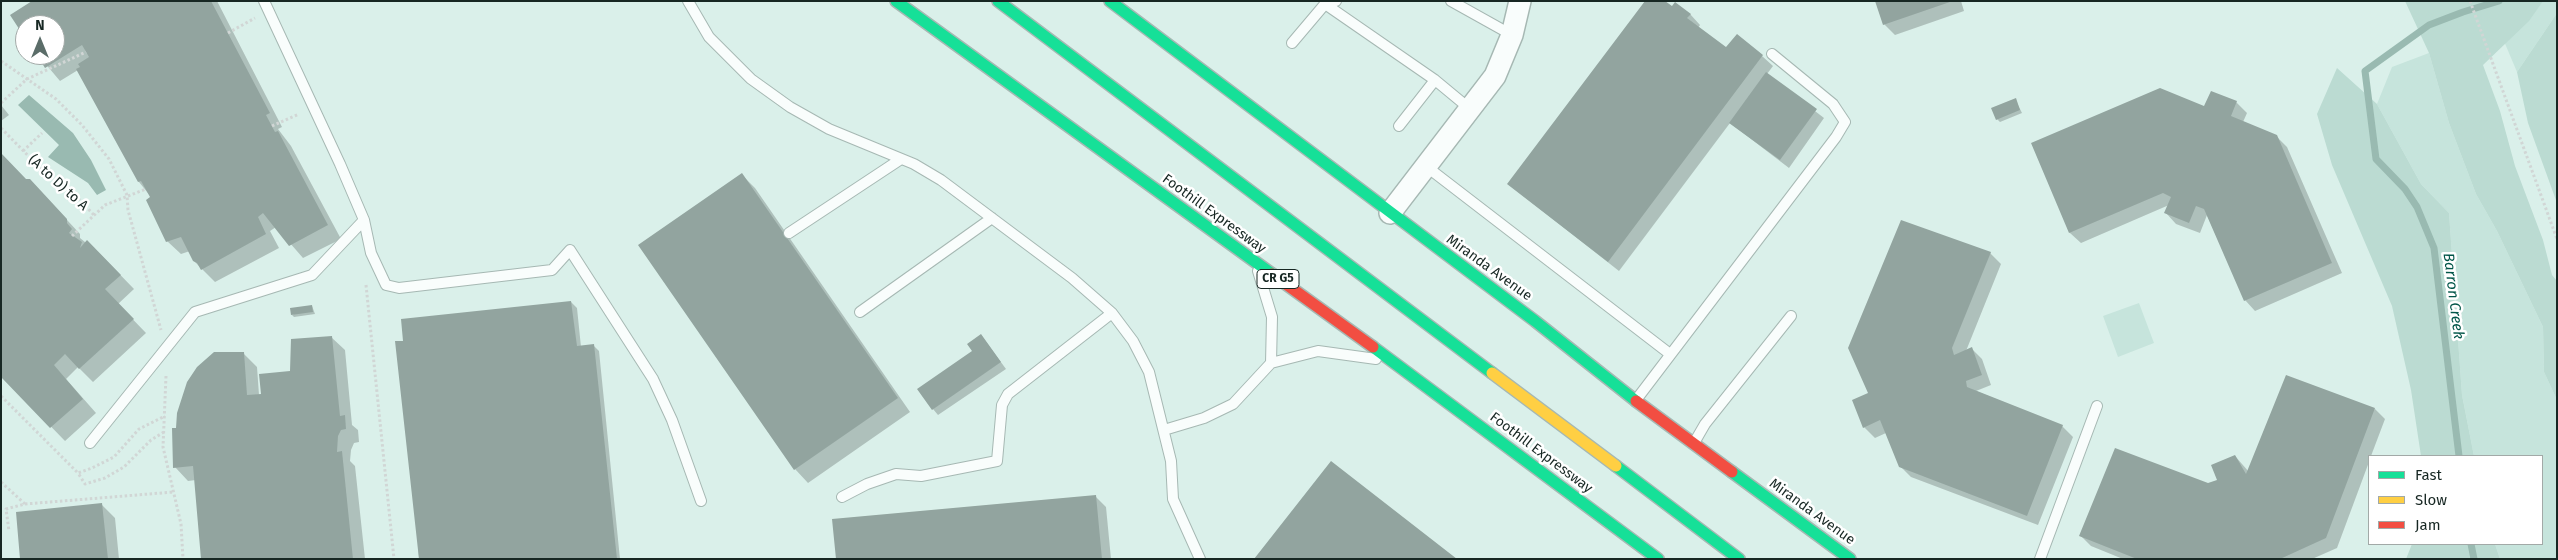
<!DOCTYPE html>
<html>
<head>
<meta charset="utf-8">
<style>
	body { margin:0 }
	#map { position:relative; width:2558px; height:560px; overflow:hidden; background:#daf0ea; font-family:"Fira Sans",sans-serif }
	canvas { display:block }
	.frame { position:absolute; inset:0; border:2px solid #172723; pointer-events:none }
	.legend { position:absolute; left:2368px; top:455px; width:175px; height:90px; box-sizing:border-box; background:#fff; border:1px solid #a2a9a7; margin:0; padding:6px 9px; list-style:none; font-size:15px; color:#172723 }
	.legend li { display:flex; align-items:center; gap:10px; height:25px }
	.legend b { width:25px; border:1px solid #a2a9a7 }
	.north { position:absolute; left:15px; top:15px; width:50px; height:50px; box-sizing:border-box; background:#fff; border:1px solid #a2a9a7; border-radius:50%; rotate:0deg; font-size:14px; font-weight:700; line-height:20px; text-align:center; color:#172723 }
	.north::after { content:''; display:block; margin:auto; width:18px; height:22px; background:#5b6d69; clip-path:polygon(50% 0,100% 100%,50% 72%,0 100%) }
</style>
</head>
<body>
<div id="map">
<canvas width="2558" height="560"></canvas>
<div class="frame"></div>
<ul class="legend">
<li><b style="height:6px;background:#16e098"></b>Fast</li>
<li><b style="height:6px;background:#ffcf43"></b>Slow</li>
<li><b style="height:6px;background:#f24e42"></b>Jam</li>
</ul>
<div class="north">N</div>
</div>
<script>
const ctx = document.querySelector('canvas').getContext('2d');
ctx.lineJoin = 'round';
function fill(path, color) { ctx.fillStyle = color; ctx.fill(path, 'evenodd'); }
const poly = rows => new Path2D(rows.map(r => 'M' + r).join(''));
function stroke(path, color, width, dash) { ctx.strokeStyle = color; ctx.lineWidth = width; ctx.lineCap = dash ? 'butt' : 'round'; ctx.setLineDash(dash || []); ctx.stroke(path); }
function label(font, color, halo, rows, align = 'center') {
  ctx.font = font + ' "Fira Sans",sans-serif'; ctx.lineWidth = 5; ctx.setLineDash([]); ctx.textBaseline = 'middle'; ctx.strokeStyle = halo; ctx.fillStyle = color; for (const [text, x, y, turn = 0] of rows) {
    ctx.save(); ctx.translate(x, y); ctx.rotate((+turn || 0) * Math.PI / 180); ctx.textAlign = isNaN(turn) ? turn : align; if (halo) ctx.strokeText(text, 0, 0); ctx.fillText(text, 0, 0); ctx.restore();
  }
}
fill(poly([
	[2487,1,2557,1,2557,13,2517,72],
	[2429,53,2449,123,2476,194,2497,231,2543,327,2544,372,2557,400,2557,559,2500,559,2495,544,2542,544,2542,456,2474,456,2462,395,2449,213,2421,184,2377,104,2392,67],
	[2139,303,2154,343,2118,357,2103,316]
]), '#c6e4dc');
fill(poly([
	[2405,1,2543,1,2529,21,2483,65,2500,111,2515,166,2543,240,2552,275,2557,281,2557,400,2544,372,2543,327,2497,231,2476,194,2449,123,2429,53],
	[2557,13,2557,203,2528,123,2517,72],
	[2337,68,2377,104,2421,184,2449,213,2462,395,2474,456,2421,456,2411,390,2392,306,2332,165,2317,114],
	[2412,544,2495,544,2500,559,2406,559]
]), '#bbdbd2');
fill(poly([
	[29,95,73,133,91,160,106,190,97,195,88,183,48,157,59,145,18,105]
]), '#99bab1');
fill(poly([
	[35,1,217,1,282,127,278,129,291,146,341,239,303,258,276,227,270,231,279,248,215,282,194,261,190,251,181,254,167,241,152,198,139,182,78,70,60,81,38,55,55,55,55,25,25,25,25,35,12,15],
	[1876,1,1961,1,1964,11,1895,35,1884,24],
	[1672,8,1690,14,1700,25,1698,28,1727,49,1762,56,1773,66,1767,74,1824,118,1789,168,1730,123,1619,271,1508,184],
	[2015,99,2022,113,2000,122,1997,119],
	[2236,102,2247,113,2243,122,2276,136,2287,147,2342,273,2255,311,2245,300,2207,215,2200,233,2176,224,2166,213,2169,205,2081,243,2070,233,2032,144],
	[1,105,9,115,1,121],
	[742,175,755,188,910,412,808,483,795,469],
	[26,181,43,194,80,234,80,238,101,255,134,289,118,304,146,333,93,382,78,367,66,379,96,413,65,441,1,375],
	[1990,253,2001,264,1966,351,1972,349,1982,359,1991,385,1976,391,2062,426,2073,437,2038,525,1911,477,1900,466,1886,433,1875,438,1864,427,1869,393],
	[571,302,577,308,581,347,593,345,599,351,620,559,419,559,405,342],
	[312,306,315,314,294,317,292,315],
	[981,335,1006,369,938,415,933,409,974,351],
	[331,337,345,350,352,425,358,430,359,442,354,443,351,450,350,461,355,466,365,559,203,559,196,480,188,481,175,467,178,429,243,353,257,367,259,395,262,395],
	[2375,409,2385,419,2371,456,2369,456,2369,462,2337,548,2312,559,2123,559,2091,546,2081,536,2219,481,2235,456,2249,472],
	[1096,497,1106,507,1111,559,837,559],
	[102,505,115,518,119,559,21,559]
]), '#0003');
stroke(poly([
	[2459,456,2434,248,2417,207,2405,189,2376,159,2365,71,2429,25,2463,12,2499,1],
	[2471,544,2474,559]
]), '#99bab1', 7);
fill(poly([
	[32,1,211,1,270,113,266,115,275,132,278,131,328,225,289,246,263,213,258,217,266,234,201,270,197,263,193,261,181,237,166,242,146,200,150,197,141,181,138,182,76,69,80,67,78,64,89,57,82,45,45,68,37,55,55,55,55,25,25,25,25,38,10,15],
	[1645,1,1665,1,1672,6,1675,2,1691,14,1687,18,1726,47,1737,34,1763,55,1608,262,1507,184],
	[1875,1,1950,1,1950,2,1883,25],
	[1766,72,1817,109,1780,160,1729,123],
	[2160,88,2204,106,2211,91,2237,101,2231,116,2277,135,2332,263,2244,301,2204,209,2196,206,2189,223,2164,213,2171,197,2163,193,2069,233,2031,143],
	[2016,98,2020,110,1996,120,1991,108],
	[1,153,26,179,30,179,67,219,67,223,72,229,69,233,82,242,80,248,87,240,121,275,105,289,134,319,79,369,65,354,54,365,83,399,50,428,1,377],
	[742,173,898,398,794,470,638,245],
	[1901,220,1991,252,1952,348,1954,355,1972,347,1982,375,1966,381,1967,387,2063,425,2027,516,1899,467,1880,420,1863,428,1852,400,1868,393,1848,348],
	[571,301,577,346,594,344,617,559,419,559,395,341,403,341,401,319],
	[312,305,313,312,291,315,290,308],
	[981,334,1001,362,932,410,917,389,972,351,967,344],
	[332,336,340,416,345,415,346,429,341,430,338,436,337,452,342,451,353,559,201,559,193,466,173,468,172,428,176,428,177,413,187,382,197,367,214,352,244,352,247,395,261,394,259,374,290,371,291,339],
	[2286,375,2375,408,2326,538,2280,559,2137,559,2079,536,2115,448,2208,483,2217,480,2211,465,2235,455,2246,474],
	[1331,461,1457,559,1254,559],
	[1096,495,1102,559,836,559,832,519],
	[102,503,108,559,20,559,16,512]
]), '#92a49f');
const lane = poly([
	[264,1,340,164,364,220,371,253,386,285,399,288,552,270,570,250,653,379,672,420,701,501],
	[688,1,709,37,751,79,790,107,829,129,914,164,941,180,1072,278,1112,313,1133,341,1149,372,1171,461,1173,499,1200,559],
	[1451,1,1512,35],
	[1325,4,1435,80],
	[1292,43,1325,4,1336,1],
	[1399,126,1435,80,1470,109],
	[1427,167,1670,354],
	[789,233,901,159],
	[1258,271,1272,317,1271,363],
	[860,312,992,218],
	[1636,400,1836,137,1845,122,1833,104,1772,54],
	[1164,430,1204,418,1233,404,1271,363,1318,351,1376,359],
	[90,443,195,312,312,275,364,220],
	[1694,443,1705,424,1791,316],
	[842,497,867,484,896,474,921,476,997,461,1002,405,1008,394,1112,313],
	[2040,559,2097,406]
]);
const street = poly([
	[1390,213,1495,76,1512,35,1520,1]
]);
const fast = poly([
	[896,1,1272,274],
	[998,1,1492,373],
	[1110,1,1535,321,1636,401],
	[1373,347,1658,559],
	[1616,466,1739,559],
	[1732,472,1850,559]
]);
const slow = poly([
	[1492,373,1616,466]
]);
const jam = poly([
	[1272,274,1373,347],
	[1636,401,1732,472]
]);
stroke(lane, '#a6b8b3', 12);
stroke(street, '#a6b8b3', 24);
stroke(fast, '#a6b8b3', 14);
stroke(slow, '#a6b8b3', 14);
stroke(jam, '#a6b8b3', 14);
stroke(poly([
	[2470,1,2557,239],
	[228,33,255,18],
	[1,61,56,99,82,125,109,159,127,195,128,210,161,330],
	[1,103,27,79,86,52],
	[272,126,299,114],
	[1,128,47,175,70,190,94,215],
	[23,151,42,133],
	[72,236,105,205,146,189],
	[366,285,394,559],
	[166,376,163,447,181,524,183,559],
	[1,396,78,473],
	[164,432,151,440,124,467,105,478,85,484,78,473,92,468,114,457,139,429,165,416],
	[1,482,25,504,6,509,9,531],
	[25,504,174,492]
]), '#d1d6d5', 3, [2.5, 2.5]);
stroke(lane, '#f9fdfc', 10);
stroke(street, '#f9fdfc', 21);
stroke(fast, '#16e098', 11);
stroke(slow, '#ffcf43', 11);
stroke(jam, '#f24e42', 11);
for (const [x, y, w] of [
	[1278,279,42]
]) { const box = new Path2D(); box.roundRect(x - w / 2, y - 9.5, w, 19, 4); ctx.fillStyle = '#fff'; ctx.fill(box); stroke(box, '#172723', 1); }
label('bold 12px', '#172723', null, [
	["CR G5",1278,279]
]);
label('14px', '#172723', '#fff', [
	["(A to D) to A",58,183,42],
	["Foothill Expressway",1214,214,36],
	["Miranda Avenue",1489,268,36],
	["Foothill Expressway",1541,453,37],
	["Miranda Avenue",1812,512,36]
]);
label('italic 15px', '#015548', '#fff', [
	["Barron Creek",2453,296,83]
]);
</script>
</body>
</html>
